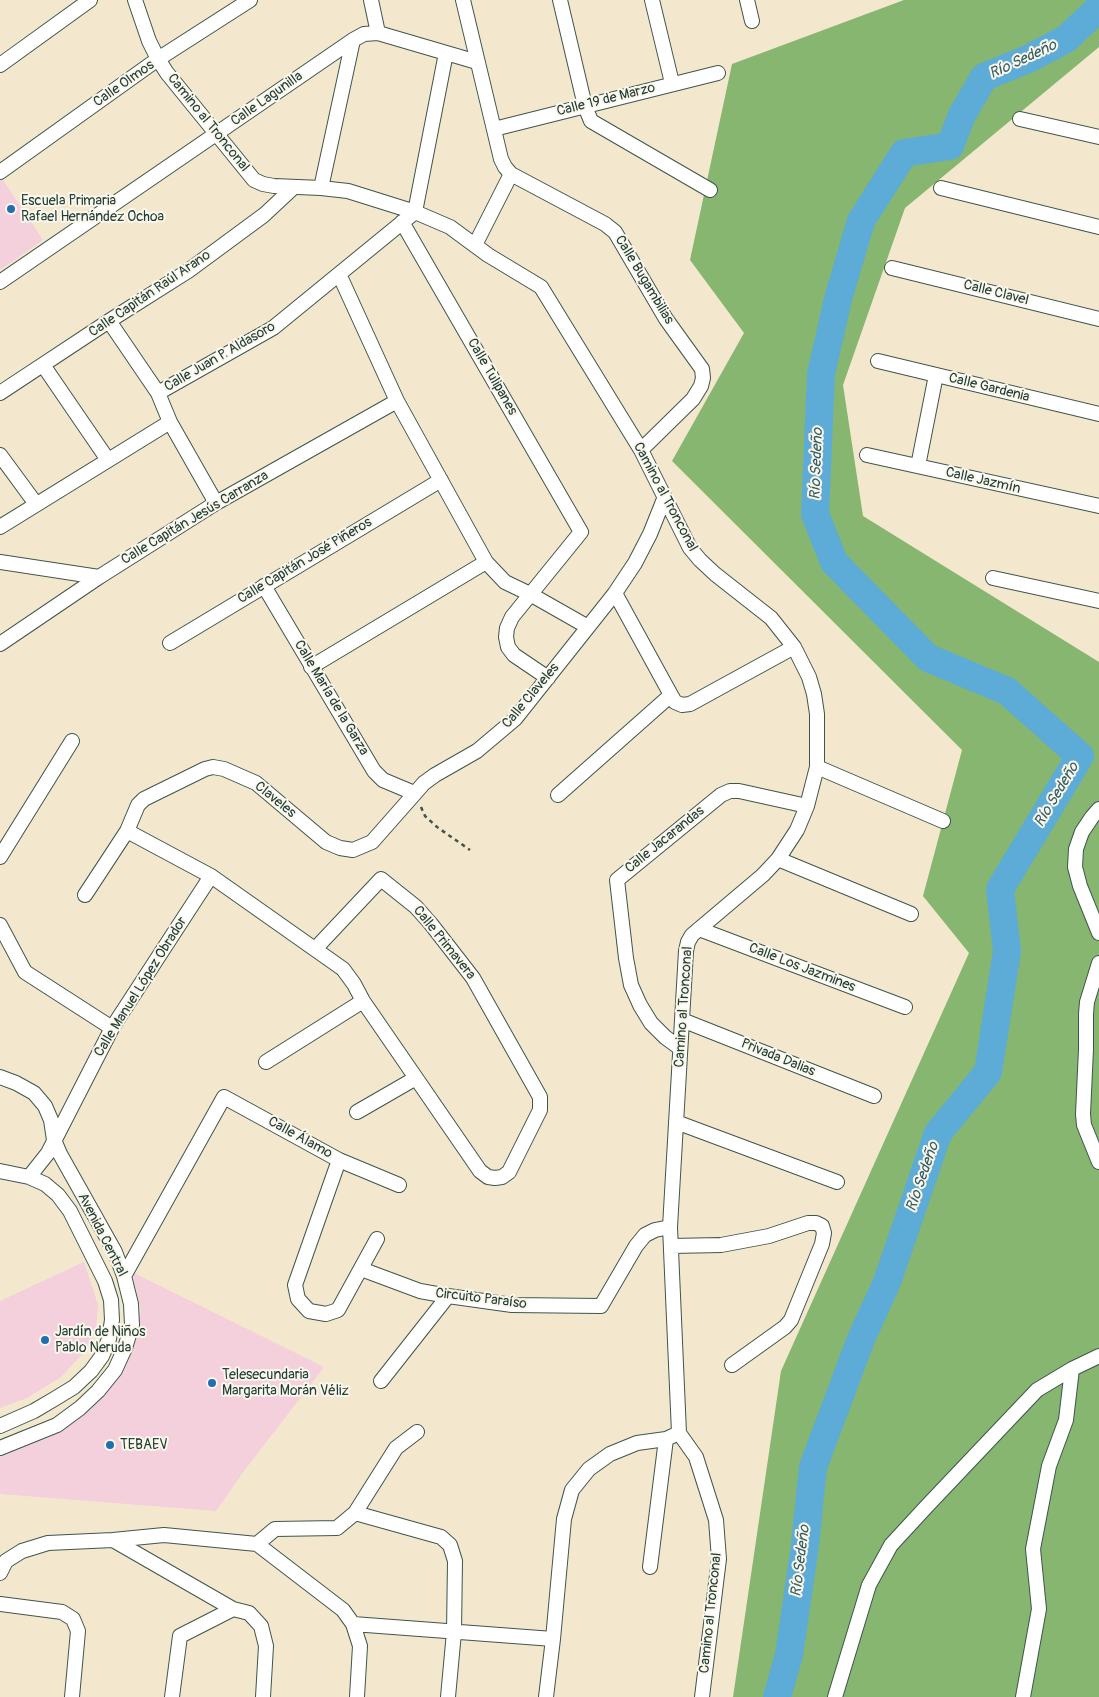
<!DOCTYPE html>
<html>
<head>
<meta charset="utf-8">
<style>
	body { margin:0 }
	canvas { display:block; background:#f3e7ce }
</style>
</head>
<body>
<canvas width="1099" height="1697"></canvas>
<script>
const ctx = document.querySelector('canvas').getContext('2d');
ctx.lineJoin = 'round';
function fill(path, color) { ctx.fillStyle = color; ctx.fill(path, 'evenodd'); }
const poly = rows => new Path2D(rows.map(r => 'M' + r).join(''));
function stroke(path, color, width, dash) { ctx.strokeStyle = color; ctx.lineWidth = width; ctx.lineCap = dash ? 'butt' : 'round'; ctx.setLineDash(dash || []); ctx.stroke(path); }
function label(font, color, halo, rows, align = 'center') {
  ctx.font = font + ' Pangolin,sans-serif'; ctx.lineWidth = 4; ctx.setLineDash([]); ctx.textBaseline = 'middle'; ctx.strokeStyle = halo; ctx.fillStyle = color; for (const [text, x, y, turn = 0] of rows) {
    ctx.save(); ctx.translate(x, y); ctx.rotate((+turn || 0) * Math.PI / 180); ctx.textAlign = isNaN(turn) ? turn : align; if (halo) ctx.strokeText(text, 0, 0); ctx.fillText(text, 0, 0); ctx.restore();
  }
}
fill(poly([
	[1,177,43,240,0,270,0,178],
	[84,1262,98,1305,96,1329,85,1351,61,1377,27,1398,0,1408,0,1301],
	[132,1272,324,1367,244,1471,216,1511,0,1494,0,1455,50,1436,74,1420,123,1369,135,1343,141,1310]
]), '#f4cfdc');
fill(poly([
	[904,0,1095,0,1099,3,1099,47,905,208,843,385,863,516,1099,662,1099,1697,733,1697,781,1371,969,953,923,896,962,750,672,461,744,333,690,260,732,64]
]), '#86b66f');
stroke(poly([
	[777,1697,789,1655,805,1545,813,1467,861,1339,887,1282,938,1133,988,1072,1007,951,1000,889,1080,756,1007,691,928,658,834,562,815,514,821,374,838,299,861,221,904,153,950,146,962,115,984,77,1028,59,1066,39,1099,8]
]), '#5dacd7', 28);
const street = poly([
	[135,0,149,41,158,59,167,73,254,180,263,184,274,186,321,188,348,191,415,212,450,227,488,255,541,287,641,450,690,548,700,560,715,574,771,618,794,647,809,677,814,694,817,714,817,767,807,806,797,830,778,859,763,875,692,935,688,942,686,951,670,1227,679,1433,696,1457,716,1520,719,1559,702,1697],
	[371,0,378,33],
	[463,0,501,159,505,167,511,174,605,224,615,232,666,319,702,369,703,378,701,386,693,399,641,450],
	[560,0,585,106,591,121,710,190],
	[652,0,672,83],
	[747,0,752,21],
	[0,65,90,0],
	[1020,119,1099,137],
	[494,129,718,73],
	[0,172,158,59,250,0],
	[321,188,353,40],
	[941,188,1099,227],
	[402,222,581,532,512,617,507,628,506,637,508,647,514,655,548,678],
	[475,245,511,174],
	[892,268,1099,319],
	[339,274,397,401,486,562,505,582,530,594,588,627],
	[0,282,353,40,364,34,378,33,477,62],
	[109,321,158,393,170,422,216,503],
	[878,361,1099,414],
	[43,365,108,460],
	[0,393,109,321,188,271,264,215,294,187],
	[158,393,273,328,415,212,446,53],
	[0,455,36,504],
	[867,455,1099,506],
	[918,466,936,375],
	[0,527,170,422],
	[0,562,99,577],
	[993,578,1099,601],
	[264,586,374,771,383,780,414,793],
	[615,593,671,695,675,702,682,705,690,704,794,647],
	[170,643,441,480],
	[0,644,99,577,216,503,397,401],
	[311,667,486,562],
	[817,767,943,821],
	[558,795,671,695],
	[1099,809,1092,817,1082,832,1076,849,1075,867,1080,886,1099,933],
	[127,831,211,876,343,969,354,984,363,1001,480,1171,488,1177,495,1178,502,1177,509,1172,540,1110,540,1097,473,978,431,924,416,907,381,879,315,949],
	[0,857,72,741],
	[778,859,911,914],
	[85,895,127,831,138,805,144,799,205,769,213,767,224,769,256,783,326,842,340,848,353,850,372,842,424,783,435,775,477,751,515,719,615,593,635,563,650,534,664,499],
	[0,925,25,972,112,1028],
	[699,929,905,1007],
	[1099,963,1087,1002,1086,1014,1086,1049,1083,1114,1084,1125,1099,1162],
	[682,1020,874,1096],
	[680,1048,665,1037,651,1023,640,1005,631,985,626,958,617,880,721,795,730,791,739,791,807,806],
	[266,1062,363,1001],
	[0,1077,16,1083,34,1093,45,1106,51,1120,54,1140,60,1154,115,1252,124,1276,131,1304,132,1325,125,1348,115,1370,98,1391,80,1408,57,1425,0,1448],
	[357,1112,416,1078],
	[676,1122,837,1182],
	[339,1160,295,1285,298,1299,309,1311,326,1314,338,1310,377,1239],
	[0,1171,29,1177,45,1184,58,1195,70,1211,105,1281,111,1300,112,1320,109,1339,102,1356,91,1371,74,1387,56,1398,34,1411,0,1426],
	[29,1177,48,1153,112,1028,211,876],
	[671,1246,721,1245,769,1236,808,1223,816,1223,822,1226,824,1233,822,1244,791,1320,785,1327,732,1365],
	[361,1269,420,1291,448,1296,512,1305,601,1306,636,1246,645,1235,655,1230,670,1227],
	[124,1276,224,1097,339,1160,399,1185],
	[381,1381,448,1296],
	[355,1513,396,1448,417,1432],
	[113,1540,233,1609,249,1613,261,1626,266,1646,263,1697],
	[257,1544,343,1610,353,1624,360,1646,357,1697],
	[650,1567,666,1439],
	[0,1573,6,1561,22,1551,48,1543,113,1540,164,1535,257,1544,275,1529,337,1528,355,1513,441,1537,450,1545,455,1561,454,1632,448,1697],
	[0,1604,62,1612,73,1619,78,1631,72,1697],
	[353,1624,553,1639],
	[172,1697,180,1636,233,1609],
	[546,1697,553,1639,564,1519,572,1490,589,1469,610,1454,637,1443,666,1439,679,1433],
	[835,1697,869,1585,891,1545,927,1506,1037,1390,1072,1369,1099,1356],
	[1023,1697,1039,1609,1033,1549,1049,1466,1066,1420,1072,1369]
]);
stroke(street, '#3f564b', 16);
stroke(poly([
	[421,807,425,816,437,827,470,850]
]), '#3f564b', 2.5, [4, 4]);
stroke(street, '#fff', 14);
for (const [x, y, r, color] of [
	[11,209,5,"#1f6fb2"],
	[45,1340,5,"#1f6fb2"],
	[212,1383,5,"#1f6fb2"],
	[110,1445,5,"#1f6fb2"]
]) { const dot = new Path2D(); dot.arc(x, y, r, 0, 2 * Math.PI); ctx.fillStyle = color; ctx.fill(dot); stroke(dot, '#fbf7ec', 2); }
label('14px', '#1f3d34', '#fbf7ec', [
	["Calle Olmos",124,84,-35],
	["Calle Lagunilla",267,99,-35],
	["Calle 19 de Marzo",606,100,-14],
	["Camino al Tronconal",208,123,51],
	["Calle Bugambilias",644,280,59],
	["Calle Clavel",996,293,14],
	["Calle Capitán Raúl Arano",150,294,-34],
	["Calle Juan P. Aldasoro",220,357,-30],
	["Calle Tulipanes",492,377,60],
	["Calle Gardenia",989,388,14],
	["Calle Jazmín",983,481,13],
	["Camino al Tronconal",665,497,62],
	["Calle Capitán Jesús Carranza",195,518,-31],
	["Calle Capitán José Piñeros",305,561,-31],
	["Calle Claveles",531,696,-50],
	["Calle María de la Garza",331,698,59],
	["Claveles",275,800,39],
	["Calle Jacarandas",665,840,-39],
	["Calle Primavera",444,943,51],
	["Calle Los Jazmines",802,968,21],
	["Calle Manuel López Obrador",141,987,-58],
	["Camino al Tronconal",684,1007,-86],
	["Privada Dalias",778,1058,22],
	["Calle Álamo",300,1138,29],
	["Avenida Central",102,1235,63],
	["Circuito Paraíso",481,1299,7],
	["Camino al Tronconal",711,1613,-84]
]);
label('14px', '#1f3d34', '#fbf7ec', [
	["Escuela Primaria",21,201],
	["Rafael Hernández Ochoa",21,217],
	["Jardín de Niños",55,1332],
	["Pablo Neruda",55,1348],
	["Telesecundaria",222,1375],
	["Margarita Morán Véliz",222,1391],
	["TEBAEV",120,1445]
], 'left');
label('italic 15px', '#325e65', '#fbf7ec', [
	["Río Sedeño",1023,60,-25],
	["Río Sedeño",817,464,-88],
	["Río Sedeño",1057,795,-59],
	["Río Sedeño",923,1177,-71],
	["Río Sedeño",801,1561,-83]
]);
</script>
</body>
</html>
